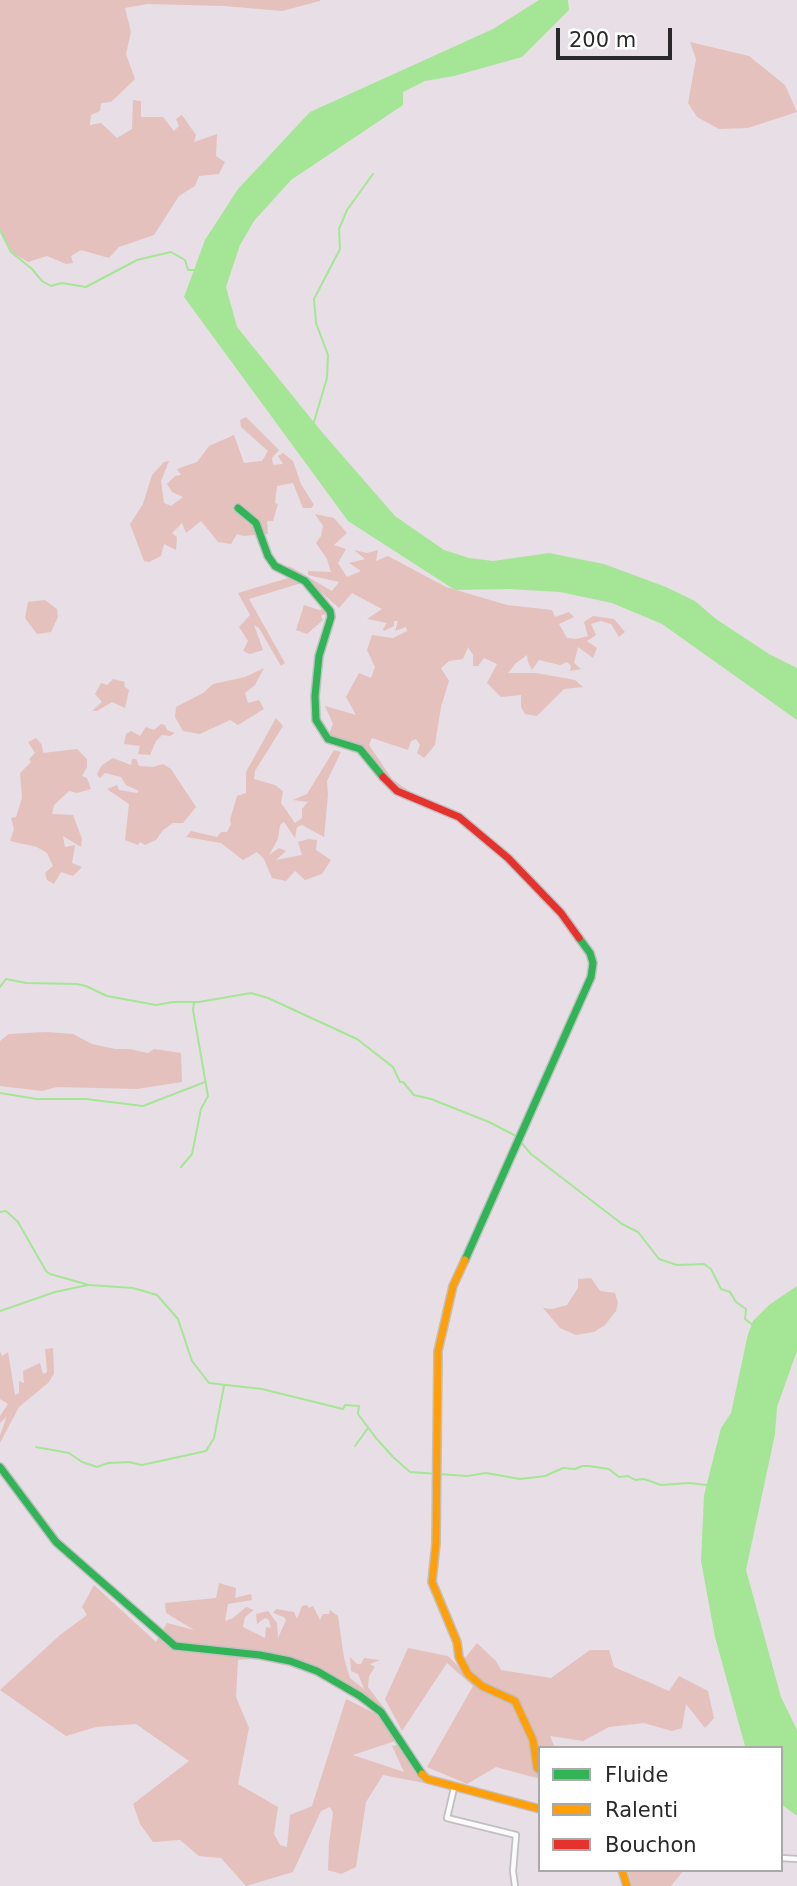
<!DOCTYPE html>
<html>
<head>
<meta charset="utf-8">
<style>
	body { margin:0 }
	#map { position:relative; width:797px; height:1886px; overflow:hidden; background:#e8dee6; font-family:"DejaVu Sans",sans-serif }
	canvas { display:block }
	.legend { position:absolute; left:538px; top:1746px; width:245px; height:126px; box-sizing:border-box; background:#fff; border:2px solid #a9a9a9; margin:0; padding:9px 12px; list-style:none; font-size:21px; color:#292929 }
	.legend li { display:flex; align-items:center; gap:14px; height:35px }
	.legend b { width:35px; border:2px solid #a9a9a9 }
	.scale { position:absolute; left:556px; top:28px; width:116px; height:32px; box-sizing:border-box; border:4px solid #292929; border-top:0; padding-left:9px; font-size:21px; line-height:24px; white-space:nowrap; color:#292929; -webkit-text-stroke:5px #fff; paint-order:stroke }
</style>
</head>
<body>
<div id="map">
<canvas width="797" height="1886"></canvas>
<ul class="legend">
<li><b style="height:9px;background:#30b455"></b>Fluide</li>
<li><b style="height:9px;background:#ff9f0a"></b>Ralenti</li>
<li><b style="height:9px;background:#e5322d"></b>Bouchon</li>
</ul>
<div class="scale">200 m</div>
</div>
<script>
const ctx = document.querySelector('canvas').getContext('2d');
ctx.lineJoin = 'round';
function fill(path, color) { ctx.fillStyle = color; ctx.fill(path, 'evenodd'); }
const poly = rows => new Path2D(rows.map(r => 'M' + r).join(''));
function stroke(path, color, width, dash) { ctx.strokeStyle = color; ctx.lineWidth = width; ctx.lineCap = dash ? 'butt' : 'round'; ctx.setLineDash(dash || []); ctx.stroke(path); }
fill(poly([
	[0,0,320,0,320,1,282,11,224,6,147,4,125,8,131,32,126,54,135,79,111,102,101,103,100,111,91,115,90,125,101,123,117,138,132,129,133,100,141,101,141,117,163,117,174,131,179,126,176,119,182,115,196,135,194,142,217,134,216,156,225,162,219,174,199,176,195,186,179,196,154,235,119,247,109,258,81,250,71,256,73,263,66,264,47,256,28,262,13,253,0,231],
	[690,42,749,56,785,85,797,112,748,128,719,129,697,117,688,103,696,59],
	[246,417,279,450,272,458,273,465,283,464,278,456,283,453,293,461,301,484,314,505,311,508,303,508,293,483,277,486,275,503,278,504,273,521,267,521,268,534,243,536,237,534,231,544,218,542,201,521,186,533,182,523,172,533,177,537,176,550,164,544,161,556,149,562,144,561,130,524,143,504,152,475,164,462,169,461,161,481,164,503,171,506,183,497,172,492,167,484,175,476,181,475,177,469,197,462,209,446,234,435,244,463,262,461,268,451,241,427,240,420],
	[315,514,334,518,347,533,334,545,346,549,338,563,347,577,361,571,349,563,365,559,354,550,367,553,378,550,376,561,388,556,446,587,507,605,552,610,555,617,569,612,574,617,559,624,567,638,576,639,588,636,584,622,593,616,614,619,625,632,619,637,611,624,601,621,591,624,596,635,587,641,597,648,593,658,578,647,574,663,581,669,570,671,571,666,567,662,560,665,539,660,532,670,528,662,527,655,516,663,508,673,536,673,575,680,583,687,564,689,537,716,525,714,521,707,521,695,501,697,487,683,497,664,484,658,478,666,473,666,473,655,468,647,463,659,449,661,441,668,449,681,441,707,435,745,424,758,417,753,420,745,416,739,411,741,408,750,372,738,369,745,392,779,413,794,390,791,376,773,361,746,333,739,329,734,333,724,325,706,356,715,346,697,359,673,371,678,375,667,367,650,372,635,393,638,407,631,406,627,395,631,398,621,394,621,394,626,384,631,383,629,387,623,367,619,382,609,352,593,339,608,308,581,249,599,285,663,281,666,259,628,254,625,263,650,250,654,243,651,248,641,239,627,250,615,238,593,288,578,285,575,289,566,332,591,339,582,308,575,308,571,331,572,327,559,316,543,321,536,323,526],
	[45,600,57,609,58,617,51,632,37,634,25,618,28,602],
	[304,605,319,610,327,608,329,612,321,616,323,620,307,634,296,630],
	[264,668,255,685,245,693,248,703,259,700,264,709,238,725,230,720,200,734,183,731,175,717,176,707,203,693,213,684,245,677],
	[113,679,125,682,124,686,129,690,125,708,112,702,97,711,92,711,102,702,95,694,101,683,107,685],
	[276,718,283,726,255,771,254,779,275,785,283,791,281,803,295,823,302,818,302,809,308,802,293,800,307,794,334,750,341,752,327,781,328,795,324,837,302,825,297,827,295,838,284,822,280,825,278,839,269,855,279,848,286,851,276,860,302,855,298,842,308,839,317,840,316,850,331,860,322,874,305,880,295,871,286,881,272,878,264,859,257,852,243,860,221,843,186,837,191,831,217,837,221,832,227,832,231,824,230,820,237,796,246,793,246,772],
	[161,724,165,725,167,730,175,733,170,736,162,735,156,741,150,755,138,754,140,746,124,744,126,734,131,731,140,736,146,727,154,730],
	[36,738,42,745,43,753,77,749,87,759,87,767,82,776,87,778,91,789,77,793,69,791,54,805,52,814,73,815,82,839,81,847,63,836,65,847,75,845,72,863,82,867,73,876,61,872,54,884,47,880,45,873,53,866,47,853,37,847,10,841,14,829,11,818,16,817,22,798,20,773,31,762,29,759,35,753,28,742],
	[113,758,131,765,132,759,136,759,139,766,153,767,163,764,171,769,196,807,183,823,173,823,163,830,156,840,145,845,140,842,138,845,125,840,129,804,107,789,117,785,119,790,137,793,139,791,126,785,121,777,105,773,100,778,98,776,97,774,102,765],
	[46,1032,73,1034,92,1044,115,1049,130,1049,148,1053,154,1049,181,1053,182,1082,137,1089,57,1087,42,1091,0,1086,0,1041,9,1034],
	[591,1278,600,1291,615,1293,618,1303,616,1311,605,1325,594,1332,576,1335,560,1328,543,1308,552,1309,567,1305,578,1288,578,1279],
	[53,1348,54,1374,48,1383,19,1407,0,1443,0,1435,7,1416,0,1423,0,1416,8,1404,0,1399,0,1351,2,1356,8,1352,15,1395,19,1393,19,1381,24,1383,23,1371,40,1363,43,1374,47,1372,45,1349],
	[219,1583,236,1588,235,1598,251,1594,252,1600,228,1604,225,1621,233,1618,246,1607,254,1610,245,1617,243,1627,265,1638,266,1627,271,1628,269,1620,265,1618,257,1624,256,1614,268,1611,277,1623,278,1638,286,1620,284,1617,273,1613,276,1609,294,1612,297,1619,302,1606,307,1605,309,1608,313,1606,320,1620,323,1614,329,1614,330,1610,338,1616,344,1658,350,1678,364,1689,358,1674,351,1671,350,1657,357,1664,361,1664,364,1658,380,1660,370,1664,375,1667,369,1676,368,1687,387,1712,317,1668,284,1656,260,1652,252,1659,238,1660,236,1697,249,1728,238,1784,278,1807,274,1834,280,1845,287,1847,290,1815,312,1806,346,1699,378,1715,395,1741,353,1755,404,1772,392,1746,397,1745,424,1783,383,1775,366,1802,356,1867,341,1874,328,1870,329,1843,333,1813,330,1807,321,1811,293,1872,246,1886,221,1858,199,1856,180,1840,153,1842,140,1824,133,1804,189,1761,136,1724,96,1727,66,1736,0,1690,60,1635,87,1615,82,1607,94,1585,156,1642,167,1623,194,1630,166,1613,165,1603,216,1598],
	[477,1643,496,1661,501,1670,551,1678,590,1650,609,1650,614,1667,669,1691,679,1676,708,1691,714,1718,705,1728,686,1704,682,1728,672,1731,644,1723,609,1727,583,1741,550,1736,555,1748,540,1748,540,1779,496,1767,467,1784,427,1767,473,1686,447,1663,402,1731,385,1699,408,1648,448,1656,468,1676,465,1658],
	[628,1870,684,1870,671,1886,632,1886]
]), '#e4c1bc');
fill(poly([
	[539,0,568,0,569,10,522,57,454,76,425,81,403,92,403,105,291,180,254,221,240,245,226,287,237,327,321,431,395,516,444,550,469,558,493,561,549,553,604,564,666,587,695,601,716,619,769,654,797,668,797,720,662,624,612,603,560,592,509,589,455,590,348,521,184,297,205,240,238,189,310,112,493,29],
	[797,1286,797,1351,777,1407,775,1434,746,1570,781,1697,797,1730,797,1816,781,1804,781,1748,746,1748,745,1746,715,1637,701,1561,704,1495,721,1428,731,1413,748,1334,753,1321,769,1305]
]), '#a4e695');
stroke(poly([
	[0,230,11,252,32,269,42,281,51,286,62,283,86,287,137,260,171,252,185,260,188,270,194,270],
	[314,422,327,378,328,355,316,323,314,299,340,249,339,229,347,210,373,174],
	[0,987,6,979,26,983,77,984,86,986,107,996,156,1005,173,1002,199,1002,251,993,268,998,357,1039,393,1067,400,1082,403,1082,414,1095,431,1099,489,1122,516,1136],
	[0,1093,37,1099,86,1099,143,1106,205,1082],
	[519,1140,531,1154,622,1224,638,1232,659,1259,677,1265,704,1264,711,1269,721,1289,730,1292,736,1302,746,1309,745,1319,754,1326],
	[181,1167,192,1154,201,1109,208,1096,193,1010,194,1003],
	[0,1212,6,1211,18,1222,46,1271,50,1274,89,1285,133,1288,157,1295,178,1319,192,1361,209,1383,262,1389,343,1409,345,1405,359,1406,358,1414,376,1438,393,1457,410,1472,467,1476,486,1473,520,1479,545,1476,563,1468,575,1469,582,1466,589,1466,609,1469,619,1477,628,1476,635,1480,644,1479,661,1485,689,1483,707,1485],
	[0,1311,55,1292,88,1285],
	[355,1446,368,1428],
	[36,1447,69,1453,82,1462,97,1467,108,1463,129,1462,142,1465,206,1451,214,1438,224,1386]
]), '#a4e695', 2);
const street = poly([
	[454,1788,447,1818,516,1835,513,1871,515,1886],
	[781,1858,797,1859]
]);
const fast = poly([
	[238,508,256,523,268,556,275,566,305,581,330,611,331,617,319,656,315,696,316,720,328,739,360,749,383,777],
	[465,1260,591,977,593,963,590,953,579,938],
	[0,1467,56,1542,175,1646,260,1655,290,1661,317,1671,360,1696,381,1712,422,1774]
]);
const slow = poly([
	[465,1260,453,1286,438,1351,436,1543,432,1582,457,1642,459,1657,468,1674,482,1686,515,1701,533,1740,537,1768,540,1770],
	[422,1774,427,1779,540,1809],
	[622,1870,627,1886]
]);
const jam = poly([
	[383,777,397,791,459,817,508,858,561,913,579,938]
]);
stroke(street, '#c1bfc1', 8);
stroke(fast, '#c1bfc1', 10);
stroke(slow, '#c1bfc1', 10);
stroke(jam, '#c1bfc1', 10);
stroke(street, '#fcfafb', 4.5);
stroke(fast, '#30b455', 7);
stroke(slow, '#ff9f0a', 7);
stroke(jam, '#e5322d', 7);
</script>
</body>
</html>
